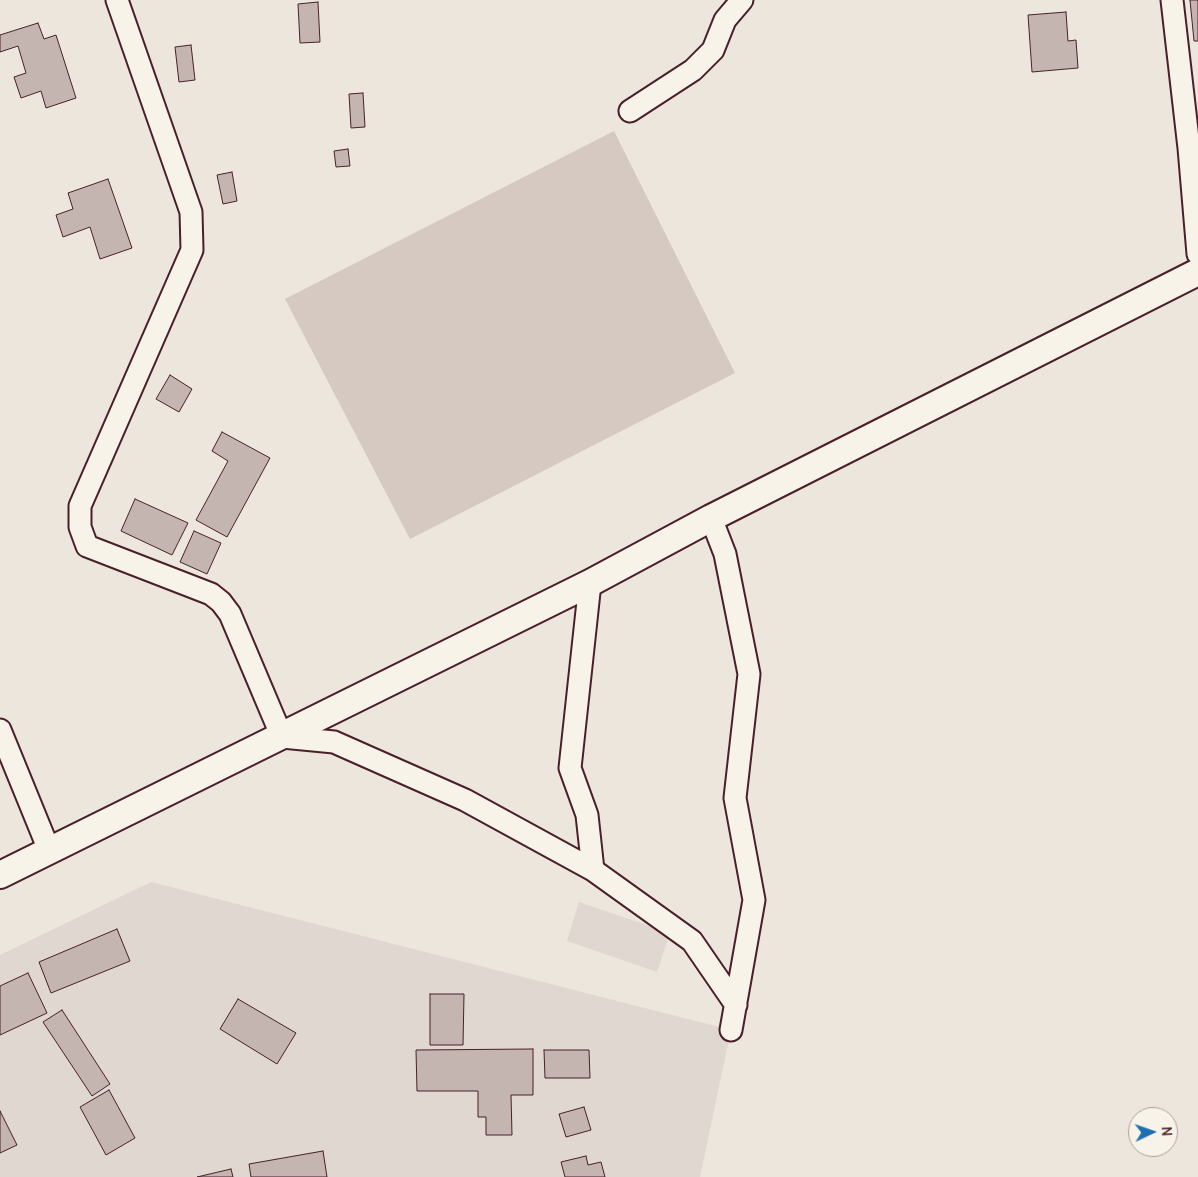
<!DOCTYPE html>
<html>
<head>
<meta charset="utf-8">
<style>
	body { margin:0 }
	#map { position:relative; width:1198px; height:1177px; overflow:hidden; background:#ece6dd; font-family:Delius,sans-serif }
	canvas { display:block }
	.north { position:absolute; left:1128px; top:1107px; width:50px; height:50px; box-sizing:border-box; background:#f7f3e8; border:1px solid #b29e9c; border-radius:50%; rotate:87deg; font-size:14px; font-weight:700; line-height:20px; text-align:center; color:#4a1f2b }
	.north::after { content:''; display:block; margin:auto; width:18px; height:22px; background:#1f6fb2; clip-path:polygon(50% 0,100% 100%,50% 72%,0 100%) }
</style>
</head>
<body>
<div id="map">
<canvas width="1198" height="1177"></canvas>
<div class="north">N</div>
</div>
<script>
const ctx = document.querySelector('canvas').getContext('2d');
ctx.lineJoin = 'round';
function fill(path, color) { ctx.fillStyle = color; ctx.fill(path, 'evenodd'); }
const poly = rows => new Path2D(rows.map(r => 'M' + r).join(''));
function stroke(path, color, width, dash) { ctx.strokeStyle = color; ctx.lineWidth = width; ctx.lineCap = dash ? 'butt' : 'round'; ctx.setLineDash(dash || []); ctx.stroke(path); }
fill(poly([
	[151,882,731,1030,700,1177,0,1177,0,955],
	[579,902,670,933,657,972,567,941]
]), '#e0d7d0');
fill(poly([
	[614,131,735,373,410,539,285,299]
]), '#d5c9c2');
const building = poly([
	[1190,0,1198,0,1198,41,1194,41,1190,0],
	[318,2,320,42,300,43,298,4,318,2],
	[1066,12,1068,41,1076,40,1078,68,1032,72,1028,15,1066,12],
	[38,23,44,39,56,35,76,98,46,108,41,91,21,98,14,77,26,73,18,46,0,52,0,35,38,23],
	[191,45,195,80,179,82,175,47,191,45],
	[363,93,365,127,351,128,349,94,363,93],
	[348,149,350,166,336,167,334,151,348,149],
	[232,172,237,201,223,204,217,175,232,172],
	[108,179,132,248,100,259,90,227,63,237,56,215,73,209,68,193,108,179],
	[170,375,192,389,179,412,156,399,170,375],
	[222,432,270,458,227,537,196,520,228,461,212,451,222,432],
	[135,499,188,523,172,555,121,531,135,499],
	[194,531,221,543,207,574,180,562,194,531],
	[117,929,130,961,51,993,39,962,117,929],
	[28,973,47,1013,0,1035,0,986,28,973],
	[430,994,464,994,463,1045,430,1045,430,994],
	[238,999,296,1033,277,1064,220,1029,238,999],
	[62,1010,110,1084,92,1096,43,1022,62,1010],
	[533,1049,533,1095,511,1095,512,1135,486,1135,486,1117,478,1117,478,1091,417,1091,416,1050,533,1049],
	[544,1050,589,1050,590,1078,545,1078,544,1050],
	[109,1090,135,1138,106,1155,80,1107,109,1090],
	[584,1107,591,1130,566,1137,559,1114,584,1107],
	[0,1111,17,1145,0,1153,0,1111],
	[323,1151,327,1177,251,1177,249,1164,323,1151],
	[586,1156,588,1165,601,1162,605,1177,565,1177,561,1162,586,1156],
	[231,1169,233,1177,197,1177,231,1169]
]);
fill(building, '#c4b5b0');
stroke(building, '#4a1f2b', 1);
const minor = poly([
	[117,0,191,212,192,250,80,506,80,527,87,546,211,594,221,602,230,614,282,737,334,742,465,800,593,870,692,941,736,1005],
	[1172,0,1189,148,1198,254],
	[630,111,693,70,713,50,725,20,742,0],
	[711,518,725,554,749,674,735,798,754,900,731,1030],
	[590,583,570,768,587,815,593,870],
	[0,730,49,850]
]);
const tertiary = poly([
	[0,875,590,583,711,518,1198,272]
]);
stroke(minor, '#4a1f2b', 25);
stroke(tertiary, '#4a1f2b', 30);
stroke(minor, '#f7f3e8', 21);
stroke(tertiary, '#f7f3e8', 26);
</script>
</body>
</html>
